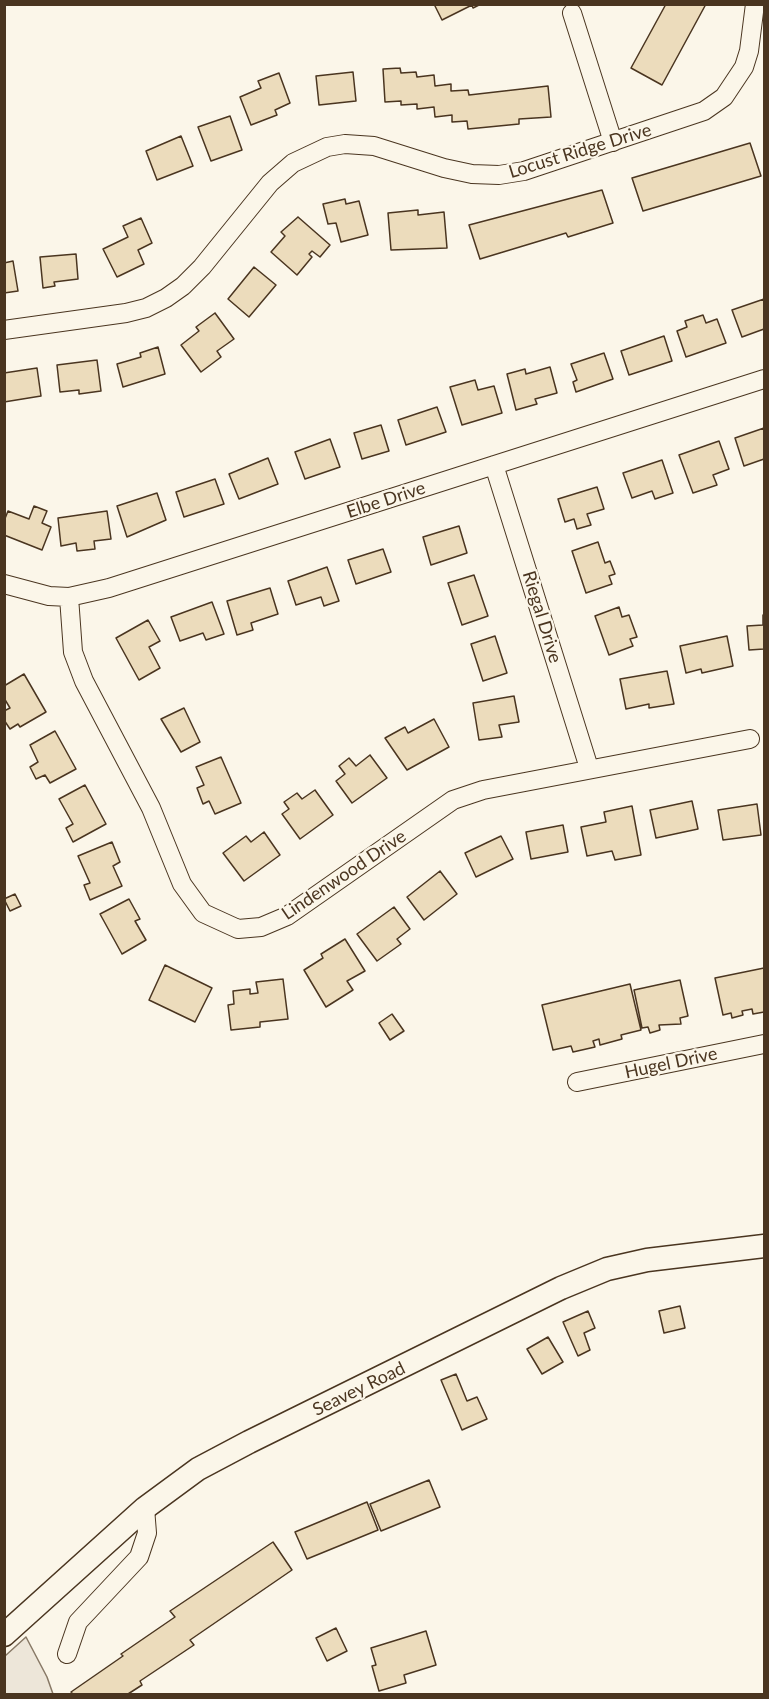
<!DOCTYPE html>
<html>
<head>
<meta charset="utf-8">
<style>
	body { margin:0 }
	#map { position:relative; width:769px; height:1699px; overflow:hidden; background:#fbf6e9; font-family:Lato,sans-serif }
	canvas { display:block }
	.frame { position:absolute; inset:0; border:6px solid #4a3520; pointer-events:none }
</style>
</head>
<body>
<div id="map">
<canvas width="769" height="1699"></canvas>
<div class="frame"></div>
</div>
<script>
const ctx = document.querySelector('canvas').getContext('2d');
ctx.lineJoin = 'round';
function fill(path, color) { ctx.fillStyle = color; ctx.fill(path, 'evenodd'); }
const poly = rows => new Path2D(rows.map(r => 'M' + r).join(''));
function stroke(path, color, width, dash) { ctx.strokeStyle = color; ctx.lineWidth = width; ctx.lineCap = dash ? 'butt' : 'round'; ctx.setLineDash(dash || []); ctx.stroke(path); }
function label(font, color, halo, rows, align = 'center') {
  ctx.font = font + ' Lato,sans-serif'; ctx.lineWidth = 4.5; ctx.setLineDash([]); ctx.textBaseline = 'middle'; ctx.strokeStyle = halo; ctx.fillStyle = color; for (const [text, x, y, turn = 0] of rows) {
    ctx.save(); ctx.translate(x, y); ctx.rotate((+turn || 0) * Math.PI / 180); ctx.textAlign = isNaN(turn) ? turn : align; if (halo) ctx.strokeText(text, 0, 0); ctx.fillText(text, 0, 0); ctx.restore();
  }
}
const green = poly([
	[26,1637,47,1677,53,1694,5,1694,5,1656,26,1637]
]);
fill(green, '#ede6d9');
stroke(green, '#887966', 1.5);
const building = poly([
	[434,4,481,4,473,8,472,5,442,20,434,4],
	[666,4,706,4,662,85,631,68,666,4],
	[400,68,401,73,416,72,417,77,434,75,435,86,451,84,451,91,468,90,469,95,548,86,551,117,519,119,519,124,468,129,467,121,452,122,452,115,435,117,434,107,417,109,417,104,401,105,401,101,385,102,383,69,400,68],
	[353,72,356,101,319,105,316,76,353,72],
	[279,73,290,103,275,110,277,115,251,125,240,97,261,88,258,81,279,73],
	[230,116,242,150,211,161,198,127,230,116],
	[181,136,193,166,157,180,146,151,181,136],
	[750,143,761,176,643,211,632,178,750,143],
	[602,190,613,223,568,237,566,233,480,259,469,225,602,190],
	[345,199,346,204,359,201,368,235,341,242,336,223,328,224,323,204,345,199],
	[418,210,418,215,444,212,447,248,391,250,388,213,418,210],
	[298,217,330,245,320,257,312,251,309,254,312,257,297,275,271,252,285,236,281,232,298,217],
	[141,218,152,243,138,250,144,264,117,277,103,249,128,237,123,226,141,218],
	[76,254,78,279,54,282,55,286,43,288,40,257,76,254],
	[13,261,18,291,4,293,4,263,13,261],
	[254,267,276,285,249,317,228,299,254,267],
	[764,299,764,329,742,337,732,310,764,299],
	[215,313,234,339,217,351,221,357,201,372,181,345,199,331,196,327,215,313],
	[703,315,706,323,717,319,726,343,686,357,677,331,687,327,685,321,703,315],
	[664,336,672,361,629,375,621,351,664,336],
	[158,347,165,374,123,387,117,364,141,357,140,353,158,347],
	[604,353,613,379,576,392,573,382,577,380,571,364,604,353],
	[97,360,101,391,79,394,79,390,60,392,57,365,97,360],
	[550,367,557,393,535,399,537,404,516,410,507,374,525,369,526,374,550,367],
	[37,368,41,396,4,402,4,373,37,368],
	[475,380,478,390,494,386,502,413,462,425,450,387,475,380],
	[437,407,446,432,406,445,398,420,437,407],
	[381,425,389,451,362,459,354,433,381,425],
	[764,428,764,459,744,466,735,438,764,428],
	[330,439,340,467,305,479,295,452,330,439],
	[719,441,729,469,713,475,717,485,693,493,679,455,719,441],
	[268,458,278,484,239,499,229,474,268,458],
	[662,460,673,493,655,499,652,491,632,498,623,473,662,460],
	[215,479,224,504,184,517,176,492,215,479],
	[597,487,604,509,587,514,591,525,577,529,574,519,565,522,558,499,597,487],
	[157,493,166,520,127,537,117,506,157,493],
	[34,506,47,511,42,523,51,527,42,550,4,535,4,521,8,511,29,519,34,506],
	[107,511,111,539,94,541,95,549,77,551,76,543,61,546,58,518,107,511],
	[459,526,467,553,431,565,423,537,459,526],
	[598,542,605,563,610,561,615,574,609,576,612,584,586,593,572,551,598,542],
	[383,549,391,572,356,584,348,560,383,549],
	[327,567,339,601,324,606,321,597,296,605,288,581,327,567],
	[474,575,488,616,462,625,448,583,474,575],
	[270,588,278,614,251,623,253,630,237,635,227,601,270,588],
	[212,602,224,634,206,640,203,633,180,641,171,617,212,602],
	[619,607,622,617,629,615,637,637,630,639,633,646,609,655,595,616,619,607],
	[763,615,764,615,764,649,749,650,747,626,763,625,763,615],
	[148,620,160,641,149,647,160,668,139,680,116,638,148,620],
	[495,636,507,673,483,681,471,644,495,636],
	[727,636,733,666,702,673,701,669,686,673,680,646,727,636],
	[667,671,674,704,649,708,649,704,626,709,620,679,667,671],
	[24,674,46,712,20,727,18,724,10,729,4,720,4,711,10,708,4,698,4,686,24,674],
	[514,696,519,722,499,725,502,737,479,740,473,703,514,696],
	[184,708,200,742,181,752,161,719,184,708],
	[434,719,449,747,407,770,385,738,405,727,408,733,434,719],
	[55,731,76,769,50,783,45,775,36,779,30,767,38,762,30,745,55,731],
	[370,755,387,778,352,803,336,781,345,774,339,766,349,758,356,766,370,755],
	[221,757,241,803,215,814,209,801,203,804,197,788,204,785,196,767,221,757],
	[85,785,106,824,73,842,66,828,73,824,59,799,85,785],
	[315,790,333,815,300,839,282,814,289,809,284,802,297,793,302,799,315,790],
	[692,801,698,829,656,838,650,810,692,801],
	[757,804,761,835,723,840,718,810,757,804],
	[632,806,641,855,615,860,612,851,587,856,581,827,606,822,604,812,632,806],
	[563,825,568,852,531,859,526,832,563,825],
	[264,832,280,855,244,881,223,853,246,836,251,842,264,832],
	[501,836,513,859,476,877,465,853,501,836],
	[112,842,120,862,113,866,122,886,90,900,84,885,90,883,78,856,112,842],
	[440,871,457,894,424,920,407,897,440,871],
	[15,894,21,906,10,911,4,899,15,894],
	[129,899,140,919,135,921,146,940,122,954,100,914,129,899],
	[394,907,410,929,397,939,401,944,377,961,357,934,394,907],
	[345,939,365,971,347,981,353,990,326,1007,304,970,323,958,321,954,345,939],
	[165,965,212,988,195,1022,149,1000,165,965],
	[764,968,764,1012,753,1014,752,1009,742,1011,743,1015,732,1018,731,1013,723,1015,715,978,764,968],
	[283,979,288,1019,260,1022,260,1027,231,1030,228,1005,234,1004,233,991,250,989,250,994,258,993,256,982,283,979],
	[680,980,688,1016,680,1018,681,1024,659,1025,660,1030,650,1033,648,1027,642,1028,634,990,680,980],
	[630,984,641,1030,621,1035,622,1039,600,1045,599,1039,593,1041,595,1047,573,1052,571,1046,553,1050,542,1005,630,984],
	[392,1014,404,1031,390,1040,379,1023,392,1014],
	[680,1306,685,1328,664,1333,659,1311,680,1306],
	[588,1311,595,1328,584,1333,590,1350,578,1356,563,1322,588,1311],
	[548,1337,563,1362,542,1374,527,1349,548,1337],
	[456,1374,467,1401,477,1397,487,1419,462,1430,441,1380,456,1374],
	[429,1480,440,1507,381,1531,370,1504,429,1480],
	[367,1502,378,1530,307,1559,295,1532,367,1502],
	[273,1542,292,1570,190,1640,194,1645,140,1681,142,1685,128,1694,73,1694,71,1692,123,1656,121,1654,175,1617,170,1611,273,1542],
	[336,1628,347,1651,327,1661,316,1638,336,1628],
	[426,1631,436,1665,404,1675,406,1683,379,1691,372,1666,376,1665,371,1648,426,1631]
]);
fill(building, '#ecdcbc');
stroke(building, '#4a3520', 1.5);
const minor = poly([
	[572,13,613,142],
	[4,330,126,313,146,308,166,298,183,286,202,267,270,183,293,163,327,147,345,144,374,146,444,168,472,174,499,175,524,171,704,111,724,97,744,67,749,51,755,4],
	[494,465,589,768],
	[4,584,49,596,69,597,109,588,764,379],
	[69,597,73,652,84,681,151,808,182,884,203,913,238,929,261,927,287,916,453,800,483,790,750,739],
	[577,1082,764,1044],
	[67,1654,78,1622,139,1557,147,1533,145,1508]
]);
const tertiary = poly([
	[4,1635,145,1508,198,1469,249,1442,561,1288,607,1269,647,1260,764,1246]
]);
stroke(minor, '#4a3520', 20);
stroke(tertiary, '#4a3520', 25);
stroke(minor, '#fbf6e9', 18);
stroke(tertiary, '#fbf6e9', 22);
label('18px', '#4a3520', '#fbf6e9', [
	["Locust Ridge Drive",580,151,-17],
	["Elbe Drive",386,500,-18],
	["Riegal Drive",542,617,73],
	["Lindenwood Drive",344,875,-34],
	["Hugel Drive",671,1063,-12],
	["Seavey Road",359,1389,-26]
]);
</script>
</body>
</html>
